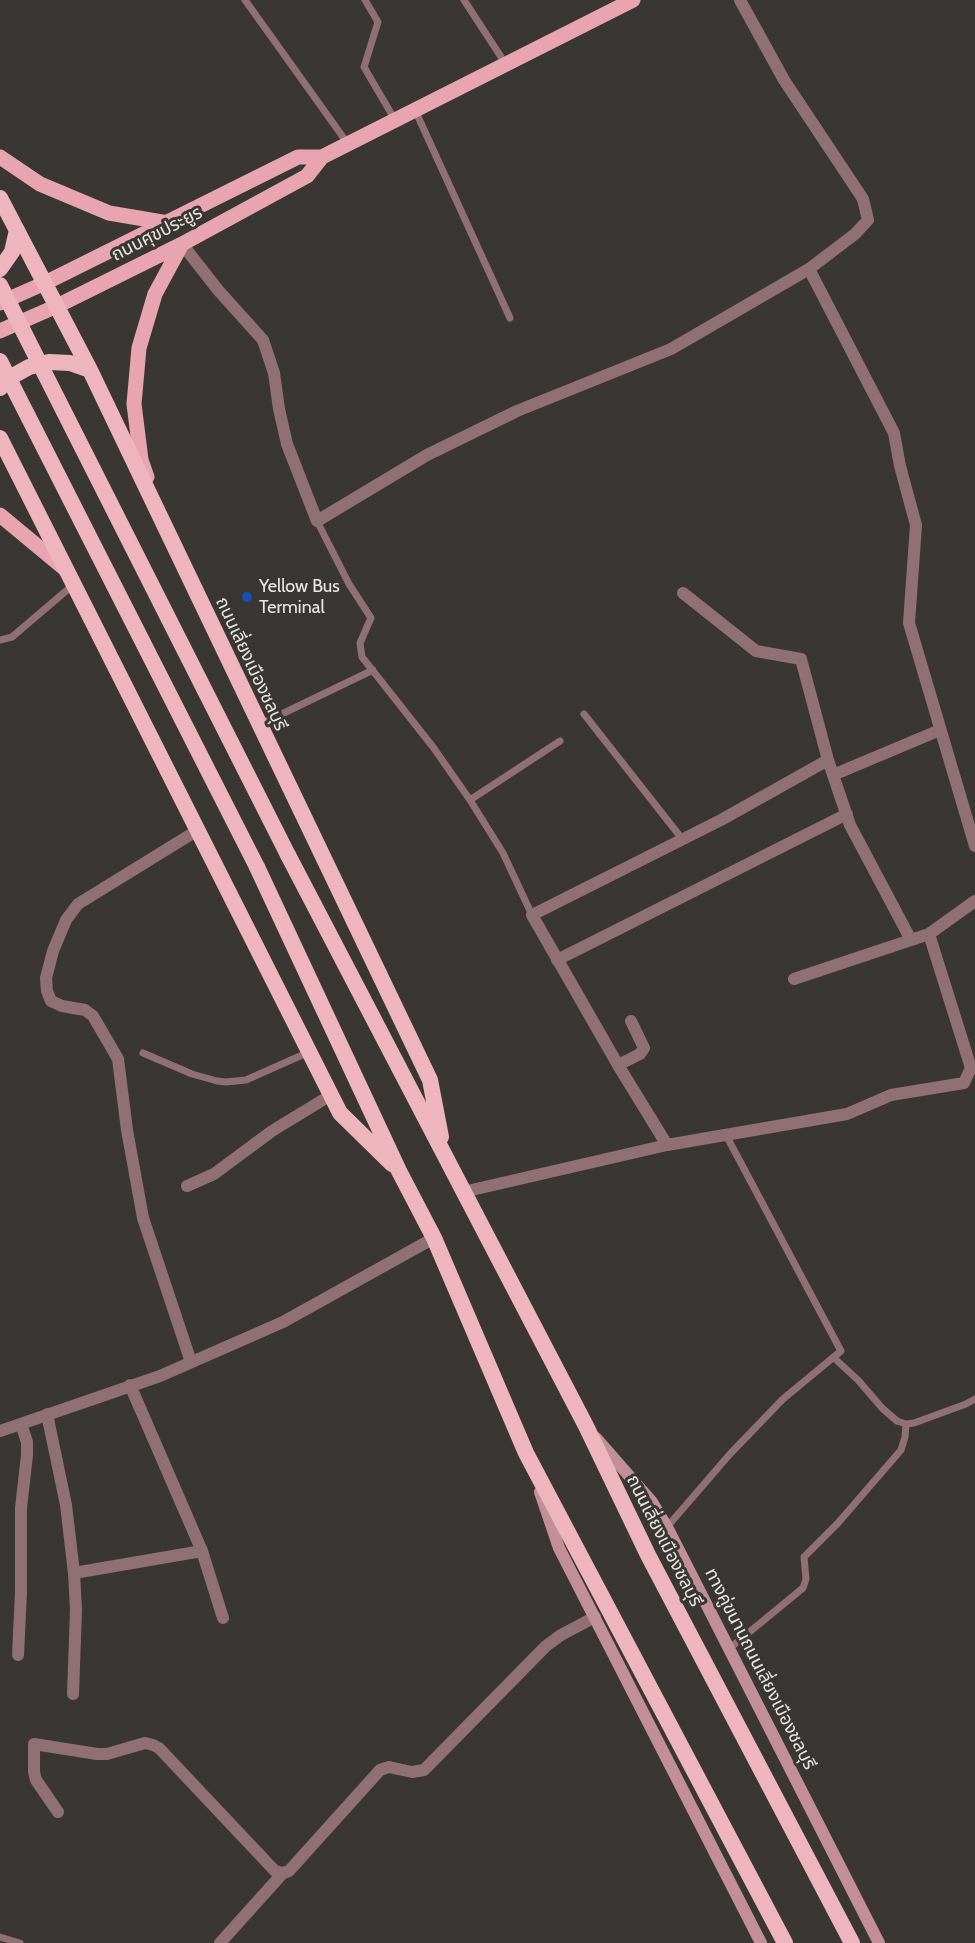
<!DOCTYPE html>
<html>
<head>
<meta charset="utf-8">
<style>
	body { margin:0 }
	canvas { display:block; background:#3a3634 }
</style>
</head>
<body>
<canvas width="975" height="1943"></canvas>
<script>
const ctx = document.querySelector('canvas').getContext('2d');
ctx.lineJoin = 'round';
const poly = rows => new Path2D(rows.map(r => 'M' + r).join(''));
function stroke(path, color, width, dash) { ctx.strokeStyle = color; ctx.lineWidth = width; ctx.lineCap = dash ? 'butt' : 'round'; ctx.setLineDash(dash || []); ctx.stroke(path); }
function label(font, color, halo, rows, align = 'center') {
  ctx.font = font + ' Cabin,"Noto Sans Thai",sans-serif'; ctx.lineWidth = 6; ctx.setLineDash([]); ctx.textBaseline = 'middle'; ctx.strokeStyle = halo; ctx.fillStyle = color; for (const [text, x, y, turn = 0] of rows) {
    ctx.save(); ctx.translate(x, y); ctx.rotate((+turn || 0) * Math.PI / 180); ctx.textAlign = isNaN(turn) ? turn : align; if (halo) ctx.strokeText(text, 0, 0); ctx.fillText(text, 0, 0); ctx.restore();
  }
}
stroke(poly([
	[245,0,348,144],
	[365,0,378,22,364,67,395,120],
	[464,0,505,63],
	[415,110,510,318],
	[317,521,349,584,371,618,360,643,362,657,433,747,470,800,503,853,532,915],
	[0,640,12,637,73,585],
	[584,714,683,840],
	[259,725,373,670],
	[470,800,560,741],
	[143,1053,192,1074,217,1081,226,1082,246,1080,309,1052],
	[834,1358,858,1380,882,1408,897,1421,906,1424,914,1423,966,1404,975,1399],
	[667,1527,730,1454,783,1399,841,1351,726,1135],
	[730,1648,803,1588,806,1579,804,1557,838,1523,901,1450,905,1437,906,1424],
	[0,1937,20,1943]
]), '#906f75', 7);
stroke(poly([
	[182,244,218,290,263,340,274,373,279,409,287,444,317,521,427,455,517,411,671,349,809,269,855,234,868,220,863,199,784,80,740,0],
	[809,269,894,433,900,466,916,525,909,623,975,846],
	[683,593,756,651,801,659,828,760,850,825,911,940],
	[833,775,940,730],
	[557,960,847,814],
	[794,979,929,934,975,901],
	[618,1065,640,1054,644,1048,631,1021],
	[667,1145,618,1065,532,915,721,820,828,760],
	[187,1186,214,1174,272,1131,331,1095],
	[463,1192,667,1145,847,1114,891,1095,964,1083,971,1068,929,934],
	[191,1362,143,1218,127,1130,118,1059,93,1016,85,1010,62,1006,51,1001,47,991,46,978,53,951,66,920,78,904,198,830],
	[130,1385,202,1551],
	[47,1414,66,1505,74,1573,76,1610,73,1694],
	[0,1431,160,1376,283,1322,434,1238],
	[74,1573,202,1551,223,1618],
	[18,1655,21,1592,21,1508,27,1455,27,1442,21,1424],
	[58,1812,36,1780,34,1772,34,1744,97,1754,107,1754,145,1743,153,1745,159,1748,275,1871,283,1873,289,1871,380,1770,389,1767,412,1772,424,1770,546,1646,561,1635,595,1617],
	[220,1943,283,1873]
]), '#906f75', 12);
stroke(poly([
	[596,1438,652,1502,667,1527,879,1943],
	[540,1492,559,1548,761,1943]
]), '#c28e97', 12);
stroke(poly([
	[0,157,40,184,109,213,168,223],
	[0,303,45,283,298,157,322,157],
	[0,331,57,306,182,244,307,176,322,157,633,0],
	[147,477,141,460,134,404,139,348,155,294,182,244],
	[0,515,65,569]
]), '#e8a5b1', 15);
stroke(poly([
	[0,198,90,370,430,1080,441,1137],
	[0,269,12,252,17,230],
	[0,388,11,377,29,367,49,362,70,363,90,370],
	[0,438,340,1113,392,1164],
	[288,855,586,1426,648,1555,852,1943],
	[257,867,399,1171,434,1238,526,1453,785,1943]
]), '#efb5bf', 16);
stroke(poly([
	[0,285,288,855],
	[0,361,257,867]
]), '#efb5bf', 16);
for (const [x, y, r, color] of [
	[247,597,6,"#1a4fb4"]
]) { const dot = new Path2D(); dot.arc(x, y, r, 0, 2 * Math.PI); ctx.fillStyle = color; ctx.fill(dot); stroke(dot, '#3a3634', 2); }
label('18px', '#eae8e6', '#3a3634', [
	["ถนนศุขประยูร",157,234,-27],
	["ถนนเลี่ยงเมืองชลบุรี",251,664,65],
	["ถนนเลี่ยงเมืองชลบุรี",664,1541,63],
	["ทางคู่ขนานถนนเลี่ยงเมืองชลบุรี",760,1669,63]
]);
label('18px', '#eae8e6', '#3a3634', [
	["Yellow Bus",259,587],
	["Terminal",259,608]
], 'left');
</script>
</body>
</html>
